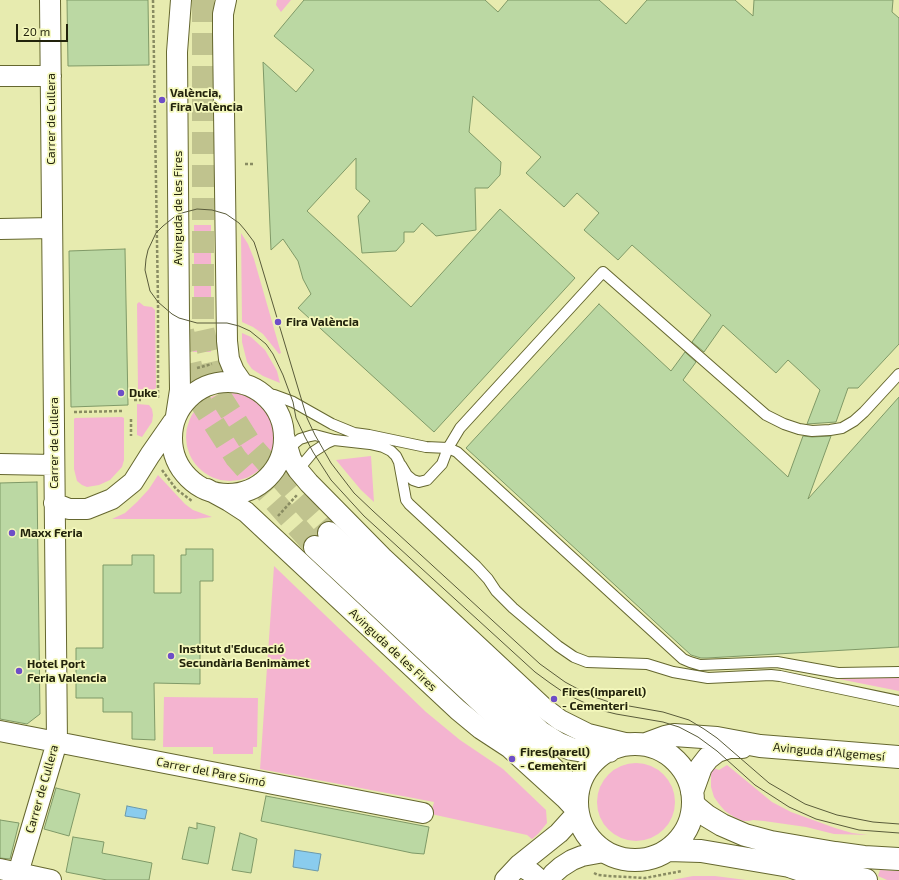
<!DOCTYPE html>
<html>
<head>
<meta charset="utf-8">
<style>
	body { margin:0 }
	#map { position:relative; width:899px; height:880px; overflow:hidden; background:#e7ebaf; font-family:"Exo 2",sans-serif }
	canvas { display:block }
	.scale { position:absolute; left:16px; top:24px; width:52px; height:18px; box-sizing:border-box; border:2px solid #22230c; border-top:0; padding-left:5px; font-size:12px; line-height:14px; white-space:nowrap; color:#22230c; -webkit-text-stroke:3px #f4f8bc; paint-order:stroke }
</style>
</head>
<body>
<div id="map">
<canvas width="899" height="880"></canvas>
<div class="scale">20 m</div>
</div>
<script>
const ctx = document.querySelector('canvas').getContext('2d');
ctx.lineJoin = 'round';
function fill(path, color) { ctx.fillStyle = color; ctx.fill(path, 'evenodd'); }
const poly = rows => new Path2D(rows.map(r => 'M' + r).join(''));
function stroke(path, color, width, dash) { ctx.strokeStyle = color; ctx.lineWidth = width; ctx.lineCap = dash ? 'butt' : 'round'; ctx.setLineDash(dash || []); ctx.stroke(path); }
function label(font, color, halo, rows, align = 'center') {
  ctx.font = font + ' "Exo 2",sans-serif'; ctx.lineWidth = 3.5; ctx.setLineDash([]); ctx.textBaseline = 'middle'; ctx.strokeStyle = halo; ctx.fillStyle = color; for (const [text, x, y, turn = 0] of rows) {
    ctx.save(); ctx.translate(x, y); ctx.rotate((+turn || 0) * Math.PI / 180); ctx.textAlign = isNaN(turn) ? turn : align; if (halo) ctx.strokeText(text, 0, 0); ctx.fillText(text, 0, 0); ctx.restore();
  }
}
fill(poly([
	[277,0,291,0,281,12,276,5],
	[194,225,211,225,211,311,194,311],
	[241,233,248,244,254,259,281,353,279,354,263,334,253,327,242,322],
	[139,302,144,306,152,307,155,310,156,387,155,390,151,391,138,391,137,304],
	[194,333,211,333,211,352,193,352],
	[242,333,251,337,265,350,277,371,280,383,263,376,252,369,247,362,242,342],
	'186 437a44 44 0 1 1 88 0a44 44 0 1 1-88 0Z',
	[137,404,149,405,152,409,153,415,152,422,142,437,137,435],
	[122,417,124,418,124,460,122,467,110,480,99,485,87,487,82,485,77,481,74,469,74,419,75,418],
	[371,456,374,502,361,490,336,460],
	[158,475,185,504,193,510,212,517,195,519,112,519,125,513,137,502,149,489],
	[274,566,426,712,460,740,503,769,546,810,547,823,538,834,532,839,527,835,431,814,434,802,260,769],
	[899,677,899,691,839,679],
	[164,697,258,698,257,747,253,747,253,754,213,754,213,747,163,747],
	'597 802a39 39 0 1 1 78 0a39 39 0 1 1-78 0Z',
	[727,765,772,802,791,812,835,828,852,833,868,835,834,834,806,827,764,821,753,820,749,821,743,821,734,817,725,811,719,804,714,797,711,787,711,767,719,770],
	[880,870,899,871,899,880,887,880,878,876],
	[693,876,715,876,746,880,672,880]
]), '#f4b4d0');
const water = poly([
	[127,806,147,810,145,819,125,816,127,806],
	[295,850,321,854,318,871,293,867,295,850]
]);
fill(water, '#8accee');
stroke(water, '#6b99aa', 1);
const building = poly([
	[67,0,148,0,149,65,68,66,67,0],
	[304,0,485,0,498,12,508,0,599,0,626,24,647,0,735,0,753,16,754,0,893,0,892,12,899,18,899,344,858,388,848,388,836,422,807,424,820,390,801,372,788,360,776,373,723,325,704,352,692,342,711,315,632,245,618,260,584,230,599,213,577,193,564,207,526,173,541,157,473,96,469,132,501,162,500,175,488,188,475,188,476,230,436,236,422,223,414,232,404,232,404,242,396,251,362,253,358,216,370,201,356,189,356,158,307,211,411,307,500,209,575,278,434,432,298,308,311,294,303,279,298,261,283,239,271,250,263,62,296,92,314,70,274,36,304,0],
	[125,249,128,405,71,407,69,251,125,249],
	[599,304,671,371,685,352,696,362,683,380,788,477,803,436,812,437,831,436,808,499,899,397,899,647,707,658,701,658,691,655,466,448,599,304],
	[37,482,40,714,27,724,0,719,0,483,37,482],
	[186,549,213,549,213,581,200,581,200,684,154,683,155,740,132,739,132,712,103,712,103,698,76,698,76,648,103,648,103,565,132,565,132,555,154,555,154,593,181,593,181,555,186,555,186,549],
	[56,788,80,794,69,836,44,829,56,788],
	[266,796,429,827,424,854,412,853,261,821,266,796],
	[0,820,19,823,10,859,0,858,0,820],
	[197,823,215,827,208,864,182,859,189,827,197,829,197,823],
	[240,833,257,839,251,873,232,870,240,833],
	[73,837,104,842,102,853,152,863,149,880,107,880,66,872,73,837]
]);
fill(building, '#bbd8a3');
stroke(building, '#7f9967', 1);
stroke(poly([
	[203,0,203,328,217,391,252,446,329,533],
	[183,331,199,400,236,458,315,547]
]), '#c0c38e', 22, [22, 11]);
const lane = poly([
	[260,393,274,395,293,402,332,424,354,433,369,435,426,447,448,448,457,452,683,659,690,662,700,665,777,662,838,673,899,672],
	[401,465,407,475,413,480,419,482,427,480,442,464,448,448,460,428,603,272,751,402,766,415,784,424,799,429,812,431,830,430,842,428,854,421,864,412,899,374],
	[276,466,294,444,300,439,310,436,315,435,334,440,370,444,383,447,391,451,396,456,399,462,406,500,409,504,476,566,488,579,496,591,513,608,558,646,574,657,587,662,647,664,673,672,708,678,771,675,780,676,899,701],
	[298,470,313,452,327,443,334,440]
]);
const street = poly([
	[226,0,223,14,223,34,227,341,229,359,234,371,243,384],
	[0,76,51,76],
	[0,229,52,228],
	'172 438a56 56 0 1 1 112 0a56 56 0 1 1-112 0Z',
	[176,416,180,390,179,318,177,52,181,0],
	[284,436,291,459,298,470,309,483,382,557,544,708,560,720,588,734,629,744],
	[0,464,54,465],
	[207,489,229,501,246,512,458,710,481,729,510,748,565,798,578,812,559,833,519,865,505,880],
	[54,503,69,509,87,509,112,499,133,482,150,455,173,422],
	[0,731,423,813],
	[519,865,532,873,540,880],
	[0,869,51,880],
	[16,880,57,742,50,0],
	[551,880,553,874,561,867,572,860,582,856,604,852]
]);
const secondary = poly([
	[329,533,540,732,559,744,571,749,597,753,609,751],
	[315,547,578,792],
	[646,744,665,737,674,735,717,738,760,746,899,757],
	'577 802a58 58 0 1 1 116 0a58 58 0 1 1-116 0Z',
	[692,792,701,767,708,758,717,751,729,747,742,747],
	[693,802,696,807,707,816,722,825,745,835,771,842,835,853,864,857,899,859],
	[668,850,701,851,849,876,866,880]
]);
const highway = poly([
	[792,867,830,880]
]);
stroke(lane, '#65672f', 12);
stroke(street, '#65672f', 22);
stroke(secondary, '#65672f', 24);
stroke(highway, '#65672f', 24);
stroke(poly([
	[153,0,158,302,158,400],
	[245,164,253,164],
	[197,368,212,364],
	[134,400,141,400],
	[74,412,123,411],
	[131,419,131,436],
	[162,470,176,489,192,501],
	[278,516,297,495],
	[594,873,598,875,608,876,645,878,682,871]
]), '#898c62', 2.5, [3, 2]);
stroke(lane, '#fff', 10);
stroke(street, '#fff', 20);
stroke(secondary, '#fff', 22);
stroke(highway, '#fff', 22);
stroke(poly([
	[899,824,873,822,837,815,805,804,769,783,717,738,704,729,689,720,663,712,612,703,589,695,565,682,540,664,373,511,354,493,331,463,315,435,307,418,257,251,254,242,245,230,239,223,226,214,212,210,197,209,178,214,163,226,156,233,148,250,146,259,145,270,150,291,158,302,172,314,179,318,197,323,227,323,239,326,250,331,266,344,273,354,283,375,293,402,296,418,305,437,313,452,331,480,364,516,535,672,550,683,566,694,600,710,616,714,663,722,679,727,698,737,717,751,755,785,789,807,816,819,859,830,899,833]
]), '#595b3a', 1);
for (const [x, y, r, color] of [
	[162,100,4,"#6e4ec7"],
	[278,322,4,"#6e4ec7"],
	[121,393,4,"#6e4ec7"],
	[12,533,4,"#6e4ec7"],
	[171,656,4,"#6e4ec7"],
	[19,671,4,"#6e4ec7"],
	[554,699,4,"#6e4ec7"],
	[512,759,4,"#6e4ec7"]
]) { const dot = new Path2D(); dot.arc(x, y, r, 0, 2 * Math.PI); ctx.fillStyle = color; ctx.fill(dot); stroke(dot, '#f4f8bc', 1.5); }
label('bold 12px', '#22230c', '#f4f8bc', [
	["València,",170,93],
	["Fira València",170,107],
	["Fira València",286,322],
	["Duke",129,393],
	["Maxx Feria",20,533],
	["Institut d'Educació",179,649],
	["Secundària Benimàmet",179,663],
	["Hotel Port",27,664],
	["Feria Valencia",27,678],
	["Fires(imparell)",562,692],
	["- Cementeri",562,706],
	["Fires(parell)",520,752],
	["- Cementeri",520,766]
], 'left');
label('12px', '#22230c', '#f4f8bc', [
	["Carrer de Cullera",51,119,-90],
	["Avinguda de les Fires",178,208,-90],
	["Carrer de Cullera",54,443,-90],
	["Avinguda de les Fires",393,650,43],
	["Avinguda d'Algemesí",829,752,5],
	["Carrer del Pare Simó",211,772,11],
	["Carrer de Cullera",42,789,-74]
]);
</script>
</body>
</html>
